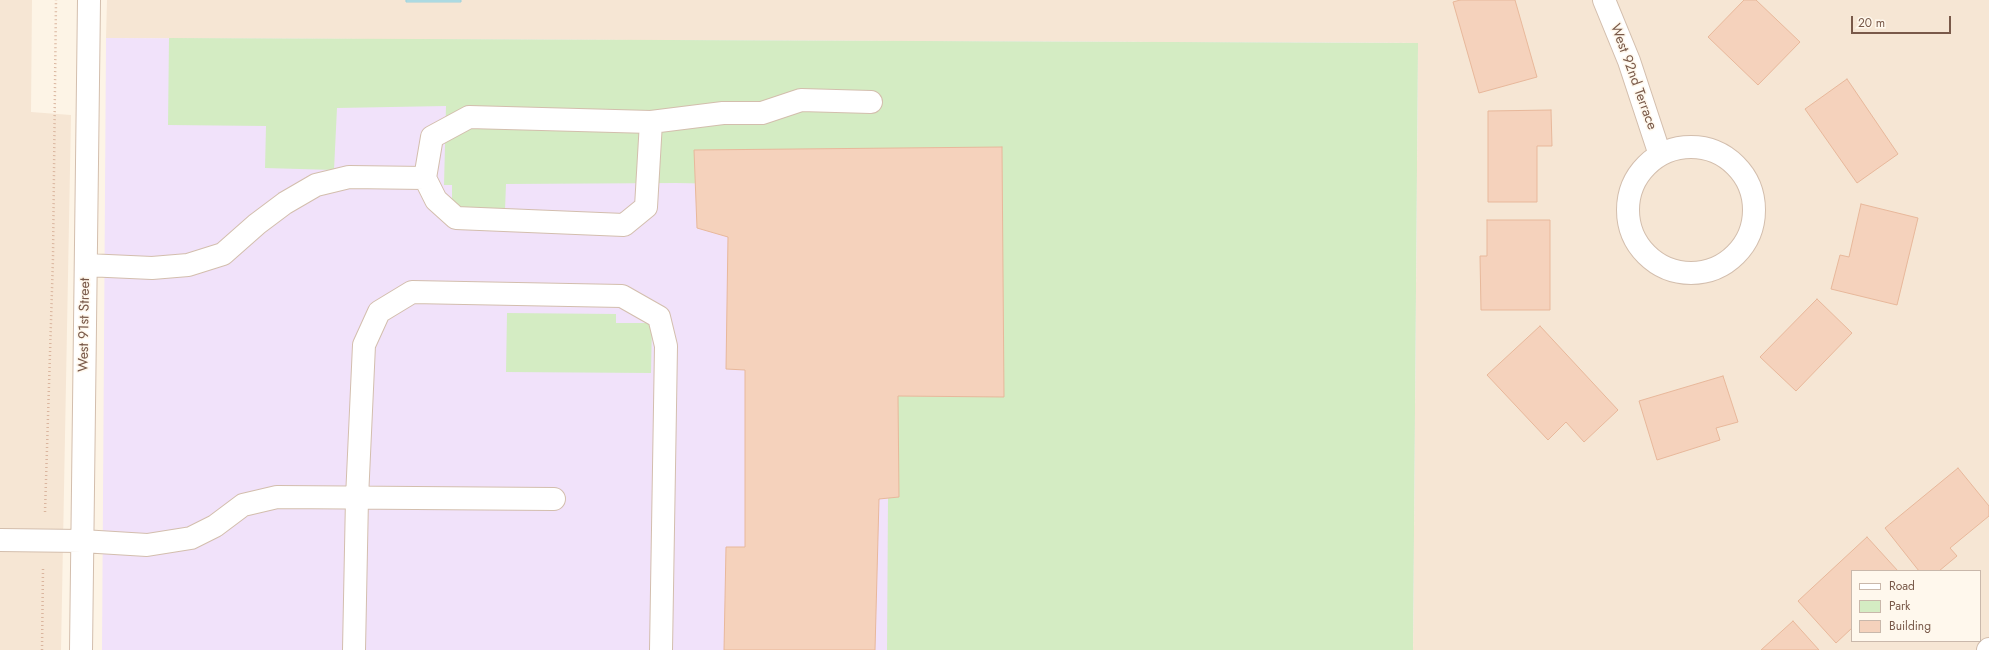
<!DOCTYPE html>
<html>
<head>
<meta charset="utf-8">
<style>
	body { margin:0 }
	#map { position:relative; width:1989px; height:650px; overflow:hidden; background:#fdf4e6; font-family:Jost,sans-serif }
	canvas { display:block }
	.legend { position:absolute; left:1851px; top:570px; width:130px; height:72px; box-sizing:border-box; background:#fff8ed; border:1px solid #c9b8ab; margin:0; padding:5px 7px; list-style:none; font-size:12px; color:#795949 }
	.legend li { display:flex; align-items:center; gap:8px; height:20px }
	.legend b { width:20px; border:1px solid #c9b8ab }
	.scale { position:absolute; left:1851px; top:16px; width:100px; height:18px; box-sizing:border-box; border:2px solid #795949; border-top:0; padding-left:5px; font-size:12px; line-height:14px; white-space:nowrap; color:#795949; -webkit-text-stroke:3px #fff8ed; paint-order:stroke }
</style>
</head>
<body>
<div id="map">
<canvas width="1989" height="650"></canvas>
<ul class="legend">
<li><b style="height:5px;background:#fff"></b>Road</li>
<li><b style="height:11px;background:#d4ecc3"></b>Park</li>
<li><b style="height:11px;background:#f5d2bc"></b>Building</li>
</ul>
<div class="scale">20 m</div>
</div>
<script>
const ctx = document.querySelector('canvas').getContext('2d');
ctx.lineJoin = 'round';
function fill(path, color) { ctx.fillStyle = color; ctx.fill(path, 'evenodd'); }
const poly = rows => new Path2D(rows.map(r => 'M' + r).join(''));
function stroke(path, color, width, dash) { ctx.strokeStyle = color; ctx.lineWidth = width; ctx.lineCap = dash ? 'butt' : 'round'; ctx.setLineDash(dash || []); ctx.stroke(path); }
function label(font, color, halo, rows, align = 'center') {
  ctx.font = font + ' Jost,sans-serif'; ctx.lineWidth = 3; ctx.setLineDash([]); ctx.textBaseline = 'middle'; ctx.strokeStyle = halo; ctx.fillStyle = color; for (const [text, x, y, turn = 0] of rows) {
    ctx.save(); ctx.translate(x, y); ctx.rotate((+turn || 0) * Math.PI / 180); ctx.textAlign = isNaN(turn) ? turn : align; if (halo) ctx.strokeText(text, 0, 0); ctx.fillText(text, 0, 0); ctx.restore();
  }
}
fill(poly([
	[0,0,32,0,31,112,71,115,61,650,0,650],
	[107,0,1989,0,1989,650,1413,650,1418,43,106,38],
	[1852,571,1980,571,1980,641,1852,641]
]), '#f6e6d4');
fill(poly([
	[106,38,1418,43,1413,650,102,650]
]), '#f1e2fa');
fill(poly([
	[169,38,1418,43,1413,650,887,650,890,187,676,183,506,184,505,210,452,209,452,185,444,185,446,106,337,108,334,170,265,168,266,126,168,125],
	[507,313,616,314,616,323,652,323,651,373,506,372]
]), '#d4ecc3');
const water = poly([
	[406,0,461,0,461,2,406,2,406,0]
]);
fill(water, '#b9e2e9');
stroke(water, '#9ed2db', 1);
const building = poly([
	[1460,0,1515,0,1537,77,1479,93,1453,2,1460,0],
	[1744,0,1756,0,1800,42,1758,85,1708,37,1744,0],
	[1847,79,1898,154,1857,183,1805,109,1847,79],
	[1551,110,1552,146,1537,146,1537,202,1488,202,1488,111,1551,110],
	[1002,147,1004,397,898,396,899,497,879,499,875,650,724,650,726,547,745,547,745,370,726,369,728,237,697,228,694,150,1002,147],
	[1861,204,1918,218,1897,305,1831,289,1840,255,1849,257,1861,204],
	[1487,220,1550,220,1550,310,1481,310,1480,256,1487,256,1487,220],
	[1817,299,1852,333,1796,391,1760,357,1817,299],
	[1540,326,1618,410,1584,442,1566,422,1548,440,1487,375,1540,326],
	[1723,376,1738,422,1716,428,1720,440,1657,460,1639,401,1723,376],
	[1958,468,1989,506,1989,516,1950,548,1957,556,1939,571,1919,571,1885,528,1958,468],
	[1867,537,1898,571,1852,571,1852,628,1836,643,1798,601,1867,537],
	[1793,621,1819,650,1761,650,1793,621]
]);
fill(building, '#f5d2bc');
stroke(building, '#e8b89b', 1);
const minor = poly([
	[1604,0,1629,61,1660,155],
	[651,122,723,113,762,113,801,100,871,102],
	'1628 210a63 63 0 1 1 126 0a63 63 0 1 1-126 0Z',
	[86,265,152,268,188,265,223,254,257,224,285,203,316,185,349,177,425,178,436,200,456,218,624,225,646,207,651,122,469,117,432,137,425,178],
	[0,540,82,541,147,545,191,538,215,526,243,505,277,497,554,499],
	[81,650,89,0],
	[354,650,357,498,364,345,379,312,412,292,622,296,659,317,666,346,661,650],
	[1988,650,1989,649]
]);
stroke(minor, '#d3bead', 24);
stroke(poly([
	[45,512,53,258,56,0],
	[42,650,43,569]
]), '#dab59e', 2.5, [1, 3]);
stroke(minor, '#fff', 22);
label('14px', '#795949', '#fff8ed', [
	["West 92nd Terrace",1633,77,70],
	["West 91st Street",85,325,-89]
]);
</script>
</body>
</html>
